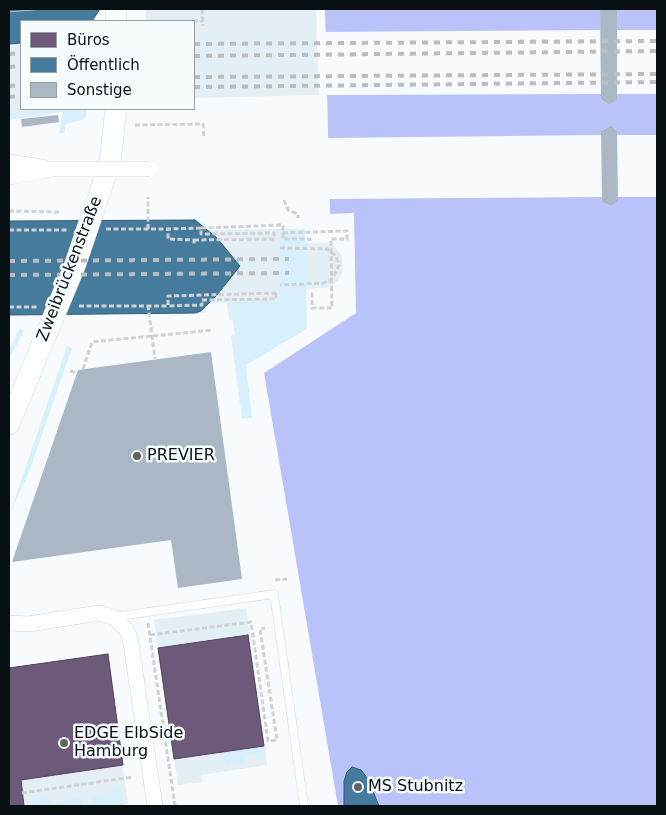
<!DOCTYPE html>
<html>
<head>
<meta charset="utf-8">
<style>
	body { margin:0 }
	#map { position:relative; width:666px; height:815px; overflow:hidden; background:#f8fbfd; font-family:"DejaVu Sans",sans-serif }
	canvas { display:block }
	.frame { position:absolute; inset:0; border:10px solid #081014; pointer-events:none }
	.legend { position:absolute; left:20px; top:20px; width:175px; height:90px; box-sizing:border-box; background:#f7fcfe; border:1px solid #979ea0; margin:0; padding:6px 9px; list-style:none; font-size:15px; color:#081014 }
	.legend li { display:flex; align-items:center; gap:10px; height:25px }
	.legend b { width:25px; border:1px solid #979ea0 }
</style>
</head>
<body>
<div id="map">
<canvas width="666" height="815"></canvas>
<div class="frame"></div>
<ul class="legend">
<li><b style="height:14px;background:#6d597a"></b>Büros</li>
<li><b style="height:14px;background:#457b9d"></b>Öffentlich</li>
<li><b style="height:14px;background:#abb7c4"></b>Sonstige</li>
</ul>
</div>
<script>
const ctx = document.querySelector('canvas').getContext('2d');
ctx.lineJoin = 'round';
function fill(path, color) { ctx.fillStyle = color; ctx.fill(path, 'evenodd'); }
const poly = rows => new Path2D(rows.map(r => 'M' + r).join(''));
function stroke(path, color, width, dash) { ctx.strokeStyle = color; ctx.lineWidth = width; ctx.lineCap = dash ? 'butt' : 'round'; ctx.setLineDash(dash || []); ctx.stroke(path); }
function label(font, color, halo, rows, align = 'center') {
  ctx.font = font + ' "DejaVu Sans",sans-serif'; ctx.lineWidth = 5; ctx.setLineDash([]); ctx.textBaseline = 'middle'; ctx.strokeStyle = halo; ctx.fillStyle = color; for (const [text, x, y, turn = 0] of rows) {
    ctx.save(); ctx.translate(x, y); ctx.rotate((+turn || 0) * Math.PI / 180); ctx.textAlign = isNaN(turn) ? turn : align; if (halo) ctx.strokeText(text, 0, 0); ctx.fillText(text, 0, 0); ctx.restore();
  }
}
fill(poly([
	[9,9,90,9,89,21,21,21,21,109,40,109,9,113],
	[146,9,316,9,319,95,194,98,194,21,146,21],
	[195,220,205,223,206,230,280,229,280,243,328,243,334,246,342,256,343,272,338,281,327,288,281,290,280,301,210,303,206,307,206,313,9,315,9,221],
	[246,608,267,765,201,775,202,782,178,785,154,620],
	[108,654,128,804,114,806,9,806,9,668]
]), '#e3eff5');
fill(poly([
	[40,109,87,109,85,119,66,124,64,133,59,133,63,112,9,120,9,113],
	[280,229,305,229,307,329,246,365,252,418,242,419,231,336,235,335,233,320,229,320,227,302,280,301],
	[20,328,24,331,9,359,9,349],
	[67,346,72,348,29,472,9,516],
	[265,746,266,757,258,758,255,754,247,755,242,763,226,765,222,752],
	[117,788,120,791,123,806,93,806,92,795,102,795],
	[43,796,54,803,79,797,83,806,33,806,33,798]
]), '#d7f0fb');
fill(poly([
	[325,9,600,9,601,99,609,105,617,99,617,9,657,9,657,806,338,806,264,373,356,313,354,213,330,214],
	[611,125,617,131,618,202,610,206,602,202,601,131]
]), '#bac2fa');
fill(poly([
	[602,30,603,94,325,95,323,32],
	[614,30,657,30,657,94,614,94],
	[603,135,604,197,328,199,326,138],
	[614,135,657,135,657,197,615,197]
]), '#f8fbfd');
const offices = poly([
	[248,635,264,746,174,759,158,648,248,635],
	[108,654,123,765,21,780,24,806,9,806,9,668,108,654]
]);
fill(offices, '#6d597a');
stroke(offices, '#4f435b', 1);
const public = poly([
	[9,9,100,9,92,21,21,21,21,43,9,44,9,9],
	[195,220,217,238,240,266,217,295,201,311,195,313,9,315,9,221,195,220],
	[352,767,361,770,368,779,379,806,344,806,344,781,347,772,352,767]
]);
fill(public, '#457b9d');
stroke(public, '#335b74', 1);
fill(poly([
	[600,9,617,9,617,100,609,105,601,99],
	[58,115,59,122,22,127,21,119],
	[611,125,617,131,618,202,610,206,602,202,601,131],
	[211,352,242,579,178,588,171,540,12,562,78,370]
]), '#abb7c4');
const lane = poly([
	[113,617,274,594,304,806]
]);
const street = poly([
	[9,162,42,167],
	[9,177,53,169],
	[9,623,29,624,99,613,113,617,126,629,130,637,155,806]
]);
const secondary = poly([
	[116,21,116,9],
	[9,424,75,265,110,162,116,109]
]);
stroke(lane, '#d2d8db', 9);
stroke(street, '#d2d8db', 16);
stroke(secondary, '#d2d8db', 22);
stroke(poly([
	[202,9,203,26],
	[193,21,203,21],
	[135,125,203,124,204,138],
	[284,200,288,210,298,214,298,218],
	[9,211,59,212],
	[201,228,283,225,283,233,347,231,347,239,331,239,332,308,312,308,312,290],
	[106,229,168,229],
	[148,229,148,197],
	[9,230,67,230],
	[283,233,283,239,310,239,310,242],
	[194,240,274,239,274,233,201,234,201,228,168,229,168,239,194,240,194,244],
	[276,293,276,299,202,300,202,305,168,306,168,296,276,293],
	[148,305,155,359],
	[79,306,168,306],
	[9,307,38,307],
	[83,369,92,342,212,330],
	[70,371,77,373],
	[275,580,287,579],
	[148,623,175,806],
	[150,635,251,622,268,741,277,740,260,629,265,628],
	[22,793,133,777]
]), '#d1d2d3', 3, [5, 2.5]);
stroke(lane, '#fefeff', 8);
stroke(street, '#fefeff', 15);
stroke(secondary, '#fefeff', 21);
stroke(poly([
	[9,12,44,9]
]), '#bcbdbe', 1);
stroke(poly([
	[194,44,657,41],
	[9,54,21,53],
	[194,56,657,51],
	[9,67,21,66],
	[194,77,657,74],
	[9,86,21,85],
	[194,87,657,82],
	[9,97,21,96],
	[9,261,289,259],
	[9,275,289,273]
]), '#bcbdbe', 4, [6, 6]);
const streetBridge = poly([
	[53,169,150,169]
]);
stroke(streetBridge, '#d2d8db', 16, []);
stroke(poly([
	[280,248,327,249,336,256,339,265,333,278,324,283,280,285]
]), '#d1d2d3', 3, [5, 2.5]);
stroke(streetBridge, '#fefeff', 15);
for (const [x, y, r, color] of [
	[137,456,5,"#5c6266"],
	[64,743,5,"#5c6266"],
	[358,787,5,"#5c6266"]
]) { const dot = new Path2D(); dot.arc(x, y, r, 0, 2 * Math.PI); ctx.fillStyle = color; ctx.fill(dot); stroke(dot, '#f7fcfe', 2); }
label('16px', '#081014', '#f7fcfe', [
	["Zweibrückenstraße",70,269,-69]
]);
label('16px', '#081014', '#f7fcfe', [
	["PREVIER",147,456],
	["EDGE ElbSide",74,734],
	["Hamburg",74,752],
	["MS Stubnitz",368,787]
], 'left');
</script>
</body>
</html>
